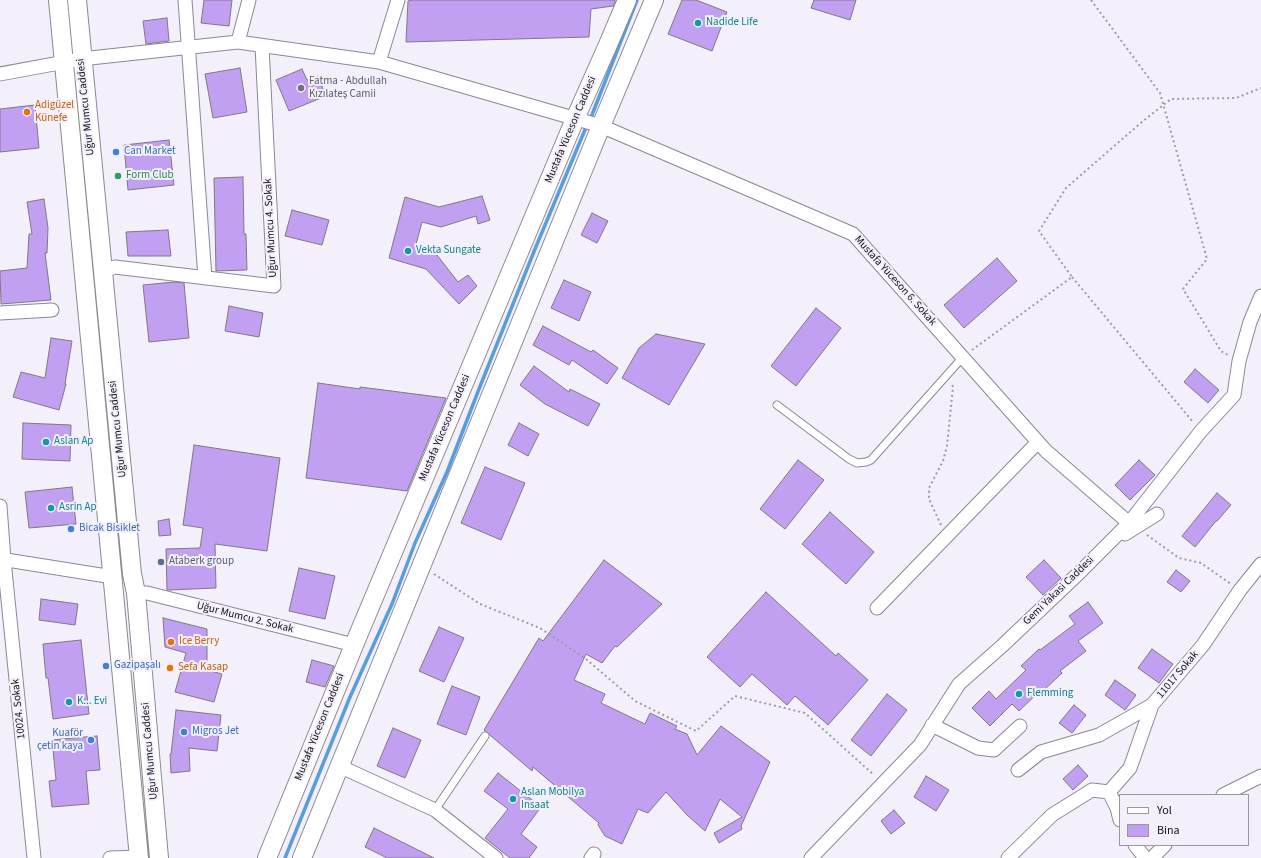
<!DOCTYPE html>
<html>
<head>
<meta charset="utf-8">
<style>
	body { margin:0 }
	#map { position:relative; width:1261px; height:858px; overflow:hidden; background:#f4f0fb; font-family:"Source Sans 3",sans-serif }
	canvas { display:block }
	.legend { position:absolute; left:1119px; top:794px; width:130px; height:52px; box-sizing:border-box; background:#f4f0fb; border:1px solid #9a979f; margin:0; padding:5px 7px; list-style:none; font-size:12px; color:#131216 }
	.legend li { display:flex; align-items:center; gap:8px; height:20px }
	.legend b { width:20px; border:1px solid #9a979f }
</style>
</head>
<body>
<div id="map">
<canvas width="1261" height="858"></canvas>
<ul class="legend">
<li><b style="height:5px;background:#fff"></b>Yol</li>
<li><b style="height:11px;background:#c1a0f1"></b>Bina</li>
</ul>
</div>
<script>
const ctx = document.querySelector('canvas').getContext('2d');
ctx.lineJoin = 'round';
const poly = rows => new Path2D(rows.map(r => 'M' + r).join(''));
function stroke(path, color, width, dash) { ctx.strokeStyle = color; ctx.lineWidth = width; ctx.lineCap = dash ? 'butt' : 'round'; ctx.setLineDash(dash || []); ctx.stroke(path); }
function fill(path, color) { ctx.fillStyle = color; ctx.fill(path, 'evenodd'); }
function label(font, color, halo, rows, align = 'center') {
  ctx.font = font + ' "Source Sans 3",sans-serif'; ctx.lineWidth = 4; ctx.setLineDash([]); ctx.textBaseline = 'middle'; ctx.strokeStyle = halo; ctx.fillStyle = color; for (const [text, x, y, turn = 0] of rows) {
    ctx.save(); ctx.translate(x, y); ctx.rotate((+turn || 0) * Math.PI / 180); ctx.textAlign = isNaN(turn) ? turn : align; if (halo) ctx.strokeText(text, 0, 0); ctx.fillText(text, 0, 0); ctx.restore();
  }
}
stroke(poly([
	[590,120,637,0],
	[285,858,350,697,392,604,415,543,447,472,479,389,535,249,587,125]
]), '#589ddc', 3.5);
const building = poly([
	[204,0,232,0,229,26,201,23,204,0],
	[412,0,615,0,615,2,613,6,591,9,589,37,406,42,408,1,412,0],
	[682,0,696,0,727,12,712,51,668,34,682,0],
	[814,0,856,0,850,20,811,8,814,0],
	[167,18,169,41,146,44,143,21,167,18],
	[240,68,247,112,213,118,205,74,240,68],
	[302,69,307,80,318,76,326,96,289,111,276,80,302,69],
	[35,105,39,148,0,152,0,109,35,105],
	[169,140,174,185,128,190,124,145,169,140],
	[243,177,244,234,246,234,247,270,216,271,214,178,243,177],
	[482,196,490,220,478,224,476,216,441,227,422,222,415,248,437,255,458,282,468,275,477,286,459,304,426,269,389,258,405,197,439,207,482,196],
	[44,199,48,228,47,253,45,253,51,300,1,304,0,271,27,268,29,234,32,234,27,202,44,199],
	[292,210,329,220,322,245,285,236,292,210],
	[592,213,608,221,597,243,581,235,592,213],
	[168,230,171,256,128,256,126,232,168,230],
	[997,258,1017,281,964,328,944,305,997,258],
	[564,280,591,292,579,321,551,308,564,280],
	[174,282,184,283,189,338,149,342,143,285,174,282],
	[229,306,263,313,259,337,225,331,229,306],
	[816,308,841,328,796,386,771,366,816,308],
	[543,326,591,352,593,350,618,368,607,384,572,360,569,365,533,345,543,326],
	[656,334,705,344,669,405,622,378,639,348,656,334],
	[51,338,72,341,65,384,66,384,59,410,13,397,21,372,45,378,51,338],
	[534,366,569,392,570,389,600,404,588,426,545,404,520,385,534,366],
	[1195,369,1219,390,1208,403,1184,382,1195,369],
	[318,383,360,389,360,387,446,398,407,491,306,478,318,383],
	[23,423,71,425,70,461,22,459,23,423],
	[519,423,539,434,528,456,508,445,519,423],
	[194,445,280,458,267,551,215,544,216,588,169,590,167,590,166,549,200,548,203,528,183,525,194,445],
	[798,460,824,480,785,529,760,509,798,460],
	[1139,460,1155,475,1130,500,1115,485,1139,460],
	[485,467,525,483,501,540,461,523,485,467],
	[72,487,76,524,29,528,25,492,72,487],
	[1217,493,1231,505,1217,521,1216,521,1195,547,1182,536,1217,493],
	[830,512,874,552,846,584,802,544,830,512],
	[169,519,171,535,159,536,158,521,169,519],
	[604,560,662,604,617,647,615,646,602,663,586,654,574,680,605,694,601,703,645,724,650,713,677,726,675,729,687,734,697,755,721,726,770,762,741,826,742,829,719,843,714,833,742,817,720,799,705,831,687,815,666,792,648,813,638,809,622,844,605,836,598,825,599,823,533,767,532,771,484,730,539,638,543,641,604,560],
	[1044,560,1061,578,1043,595,1026,577,1044,560],
	[299,568,335,576,325,619,289,611,299,568],
	[1176,570,1190,581,1181,592,1167,582,1176,570],
	[766,592,836,656,838,653,868,680,828,725,795,696,787,705,752,674,740,687,707,657,766,592],
	[41,599,78,604,75,625,39,620,41,599],
	[1088,602,1103,623,1078,641,1086,651,1060,671,1062,673,1044,690,1043,688,1019,711,1012,704,990,726,972,708,989,691,996,699,1026,670,1021,666,1039,649,1040,650,1075,624,1069,616,1088,602],
	[163,618,207,629,207,670,222,674,214,702,175,692,186,653,165,647,163,618],
	[439,627,464,638,444,682,419,671,439,627],
	[81,640,89,714,53,719,48,678,46,678,43,644,81,640],
	[1152,649,1173,664,1159,683,1138,668,1152,649],
	[312,660,334,666,325,687,306,682,312,660],
	[1115,680,1136,695,1125,710,1105,695,1115,680],
	[452,686,480,697,466,735,437,724,452,686],
	[887,694,907,710,871,756,851,740,887,694],
	[1074,705,1086,715,1072,733,1059,723,1074,705],
	[176,710,221,715,217,751,189,748,190,771,171,773,170,754,171,754,176,710],
	[393,728,421,740,405,778,377,766,393,728],
	[97,736,100,770,86,771,89,804,52,807,49,781,56,780,52,740,97,736],
	[1078,765,1088,776,1073,790,1063,779,1078,765],
	[498,773,541,807,521,834,537,847,529,858,510,858,485,838,508,809,484,791,498,773],
	[926,776,949,790,936,811,914,797,926,776],
	[894,810,905,823,891,834,881,821,894,810],
	[374,828,434,858,387,858,365,847,374,828]
]);
fill(building, '#c1a0f1');
stroke(building, '#7d7983', 1);
const lane = poly([
	[777,405,849,459,857,463,866,462,871,460,963,357],
	[435,810,485,736]
]);
const street = poly([
	[185,0,205,278],
	[238,42,249,0],
	[379,62,398,0],
	[0,74,81,59,238,42,379,62,601,126,853,234,1046,451,1129,523],
	[103,271,115,267,274,286,262,46],
	[0,313,52,310],
	[0,506,4,560,34,858],
	[1125,534,1157,514],
	[0,559,113,577],
	[136,593,147,593,354,645],
	[877,608,1038,442],
	[932,725,978,748,994,750,1020,726],
	[339,766,435,810,496,858],
	[1018,770,1041,752,1099,735,1152,705],
	[1109,792,1130,768,1152,705,1203,645,1240,590,1261,564],
	[1223,795,1261,776],
	[1135,845,1145,858],
	[110,858,139,857],
	[591,858,594,854],
	[811,858,920,745,959,684,1002,646,1079,573,1129,523,1201,431,1234,395,1239,361,1250,322,1261,296],
	[1008,858,1052,815,1092,790,1109,792,1117,808,1120,820],
	[1152,858,1165,845]
]);
const secondary = poly([
	[58,0,139,858],
	[77,0,132,574,136,593,159,858],
	[267,858,359,633,575,119,607,47,627,0],
	[302,858,601,126,654,0]
]);
stroke(lane, '#8b8891', 9);
stroke(street, '#8b8891', 15);
stroke(secondary, '#8b8891', 20);
stroke(poly([
	[1091,0,1160,93,1207,259,1183,289,1221,351,1228,355],
	[1072,277,1193,422],
	[972,350,1072,277,1039,231,1066,188,1143,121,1171,99,1236,98,1261,88],
	[941,525,929,499,929,488,943,461,947,446,953,387,952,384],
	[1147,535,1179,558,1201,563,1231,584],
	[434,574,480,604,540,628,586,659,635,701,696,731,735,696,805,713,874,775]
]), '#9e9ba3', 2, [2, 3]);
stroke(lane, '#fff', 7);
stroke(street, '#fff', 13);
stroke(secondary, '#fff', 18);
for (const [x, y, r, color] of [
	[698,23,4,"#0f9aa8"],
	[301,88,4,"#6b7280"],
	[27,112,4,"#e8710a"],
	[116,152,4,"#3f7fe0"],
	[118,176,4,"#2e9e5b"],
	[408,251,4,"#0f9aa8"],
	[46,442,4,"#0f9aa8"],
	[51,508,4,"#0f9aa8"],
	[71,529,4,"#3f7fe0"],
	[161,562,4,"#5c6f8a"],
	[171,642,4,"#e8710a"],
	[106,666,4,"#3f7fe0"],
	[170,668,4,"#e8710a"],
	[1019,694,4,"#0f9aa8"],
	[69,702,4,"#0f9aa8"],
	[184,732,4,"#3f7fe0"],
	[91,740,4,"#3f7fe0"],
	[513,799,4,"#0f9aa8"]
]) { const dot = new Path2D(); dot.arc(x, y, r, 0, 2 * Math.PI); ctx.fillStyle = color; ctx.fill(dot); stroke(dot, '#f4f0fb', 1.5); }
label('11px', '#0d838f', '#f4f0fb', [
	["Nadide Life",706,23],
	["Vekta Sungate",416,251],
	["Aslan Ap",54,442],
	["Asrin Ap",59,508],
	["Flemming",1027,694],
	["K... Evi",77,702],
	["Aslan Mobilya",521,793],
	["Insaat",521,806]
], 'left');
label('11px', '#5b616d', '#f4f0fb', [
	["Fatma - Abdullah",309,82],
	["Kızılateş Camii",309,95]
], 'left');
label('11px', '#c56008', '#f4f0fb', [
	["Adigüzel",35,106],
	["Künefe",35,119],
	["Ice Berry",179,642],
	["Sefa Kasap",178,668]
], 'left');
label('11px', '#131216', '#f4f0fb', [
	["Uğur Mumcu Caddesi",86,107,-96],
	["Mustafa Yüceson Caddesi",571,130,-67],
	["Uğur Mumcu 4. Sokak",271,228,-93],
	["Mustafa Yüceson 6. Sokak",895,281,48],
	["Mustafa Yüceson Caddesi",445,428,-67],
	["Uğur Mumcu Caddesi",118,429,-96],
	["Gemi Yakasi Caddesi",1059,591,-44],
	["Uğur Mumcu 2. Sokak",245,618,14],
	["11017 Sokak",1178,675,-50],
	["10024. Sokak",19,709,-96],
	["Mustafa Yüceson Caddesi",320,727,-68],
	["Uğur Mumcu Caddesi",150,751,-95]
]);
label('11px', '#366cbe', '#f4f0fb', [
	["Can Market",124,152],
	["Bicak Bisiklet",79,529],
	["Gazipaşalı",114,666],
	["Migros Jet",192,732],
	["Kuaför",83,734,"right"],
	["çetin kaya",83,747,"right"]
], 'left');
label('11px', '#27864d', '#f4f0fb', [
	["Form Club",126,176]
], 'left');
label('11px', '#4e5e75', '#f4f0fb', [
	["Ataberk group",169,562]
], 'left');
</script>
</body>
</html>
